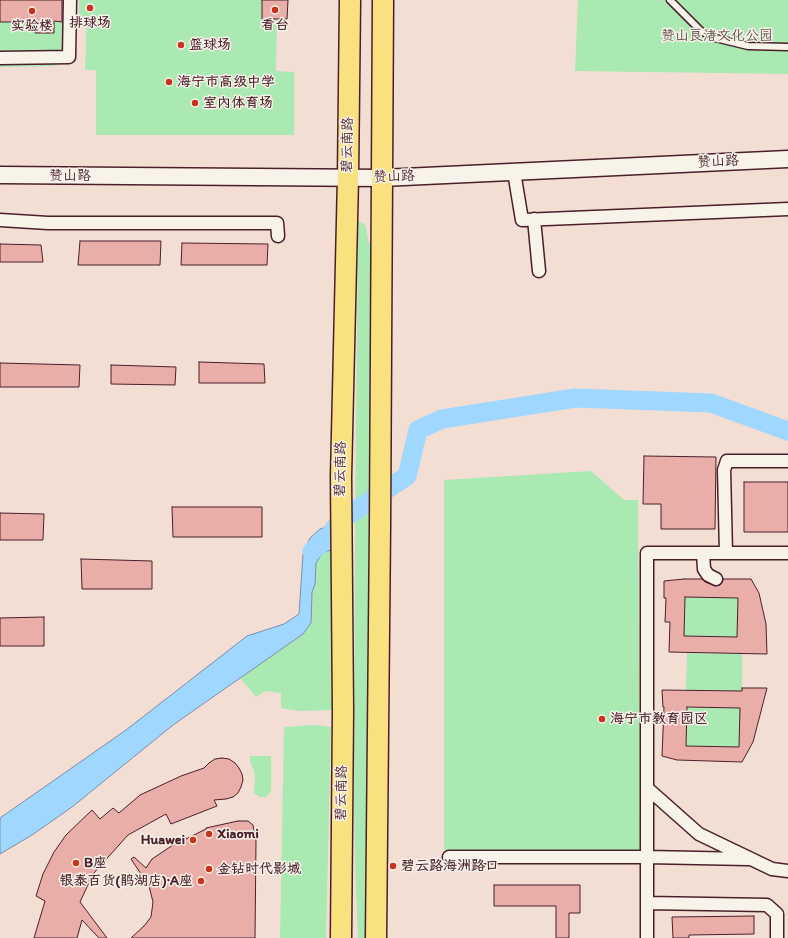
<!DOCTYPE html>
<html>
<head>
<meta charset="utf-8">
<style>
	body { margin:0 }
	canvas { display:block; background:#f3ded4 }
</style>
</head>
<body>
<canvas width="788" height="938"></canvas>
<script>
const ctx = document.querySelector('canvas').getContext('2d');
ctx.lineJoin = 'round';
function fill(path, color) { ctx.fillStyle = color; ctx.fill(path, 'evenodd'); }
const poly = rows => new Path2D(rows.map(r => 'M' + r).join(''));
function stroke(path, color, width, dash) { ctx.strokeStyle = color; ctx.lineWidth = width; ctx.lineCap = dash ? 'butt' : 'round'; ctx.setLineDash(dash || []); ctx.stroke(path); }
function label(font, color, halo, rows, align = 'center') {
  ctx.font = font + ' Itim,"LXGW WenKai TC",sans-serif'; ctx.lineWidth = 3; ctx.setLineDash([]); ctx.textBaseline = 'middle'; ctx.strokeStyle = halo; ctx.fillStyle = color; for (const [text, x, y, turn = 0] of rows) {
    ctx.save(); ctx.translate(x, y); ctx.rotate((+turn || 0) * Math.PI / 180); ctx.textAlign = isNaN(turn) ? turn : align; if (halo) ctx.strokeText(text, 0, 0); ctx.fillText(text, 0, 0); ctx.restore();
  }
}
fill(poly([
	[79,0,262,0,262,19,277,19,276,71,294,72,294,135,96,135,96,70,85,70,87,17,79,16],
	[578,0,788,0,788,74,575,71],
	[54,21,64,22,63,57,55,57,56,66,0,67,0,22,35,22,35,33,53,33],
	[358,221,363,223,366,227,368,240,371,245,373,245,368,938,358,938,356,893,354,808,355,527],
	[591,471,624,500,638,500,640,850,444,850,444,480],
	[332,550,332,710,300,711,281,708,281,693,265,691,256,697,240,678,303,634,311,623,312,592,315,584,316,563,323,552],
	[685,597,738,598,737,637,684,636],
	[687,653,742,654,742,691,686,690],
	[687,707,740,708,739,747,686,746],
	[315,725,331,727,326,938,280,938,284,727],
	[250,756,271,756,271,791,266,797,260,797,254,793,255,781,254,771,250,761]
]), '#aae9b2');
const water = poly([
	[331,526,332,550,323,552,316,563,315,584,312,592,311,623,303,634,173,725,72,807,32,835,0,854,0,818,126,730,247,636,284,624,299,614,303,554,310,538,320,529,331,526]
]);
fill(water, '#9fd7ff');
stroke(water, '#7d8daa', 1);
stroke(poly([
	[312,551,327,539,341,520,407,476,418,430,442,419,575,398,711,403,788,431]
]), '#9fd7ff', 19);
const building = poly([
	[0,0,62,0,62,22,54,21,54,33,35,33,35,22,0,22,0,0],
	[262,0,288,0,287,19,262,19,262,0],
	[80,241,161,241,160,265,78,265,80,241],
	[182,243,268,244,267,265,181,265,182,243],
	[0,244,41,245,43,262,0,262,0,244],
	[199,362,264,364,265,383,199,383,199,362],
	[0,363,80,365,79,387,0,387,0,363],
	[111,365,176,367,175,385,111,384,111,365],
	[644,456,716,457,715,529,661,529,661,504,643,504,644,456],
	[744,482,788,482,788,532,744,532,744,482],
	[172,507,262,507,262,537,173,537,172,507],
	[0,513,44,514,43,540,0,540,0,513],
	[81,559,152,561,152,589,82,589,81,559],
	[684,579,702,579,705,582,716,586,720,585,722,583,723,579,751,579,759,593,766,624,767,654,669,652,670,622,665,622,666,598,664,598,664,581,684,579],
	[685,597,738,598,737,637,684,636,685,597],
	[44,617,44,646,0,646,0,618,44,617],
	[742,688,767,688,753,742,742,762,677,760,662,756,664,707,663,707,662,690,742,691,742,688],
	[687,707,740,708,739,747,686,746,687,707],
	[222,758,229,759,235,763,239,768,242,774,243,780,241,787,238,793,233,797,226,799,214,800,217,806,171,824,166,814,128,835,93,874,80,902,107,938,99,938,82,920,77,938,34,938,45,901,36,896,43,874,54,852,66,835,92,810,100,819,113,808,119,813,140,795,181,776,204,768,209,763,215,759,222,758],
	[238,821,248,821,253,825,256,840,255,938,131,938,144,926,151,917,153,902,149,886,131,859,134,857,146,868,152,859,185,837,186,839,206,829,206,828,238,821],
	[494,885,580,885,580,913,569,913,569,938,556,938,556,906,494,906,494,885],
	[754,916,754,934,689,935,689,938,673,938,672,917,754,916]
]);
fill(building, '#e9aea7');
stroke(building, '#4a1f2b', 1);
const service = poly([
	[670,0,701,31,715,38,748,46,788,47]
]);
const minor = poly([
	[0,58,69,57,70,0],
	[514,172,522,220,788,209],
	[534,219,539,271],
	[0,220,48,223,277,223,278,236],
	[703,553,704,569,708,575,716,579],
	[726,553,724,470,727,461,788,461],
	[788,553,647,553,647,788,699,834,772,869,788,871],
	[647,788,647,938],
	[449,857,647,857,748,859],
	[647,903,767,905,777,914,777,938]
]);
const tertiary = poly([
	[0,175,382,178,788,159]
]);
const primary = poly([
	[341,938,343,711,341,477,348,178,350,0],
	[376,938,380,526,383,0]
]);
stroke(service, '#4a1f2b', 9);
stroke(minor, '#4a1f2b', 15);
stroke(tertiary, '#4a1f2b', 19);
stroke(primary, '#4a1f2b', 23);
stroke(service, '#f7f3e8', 6);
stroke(minor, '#f7f3e8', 12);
stroke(tertiary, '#f7f3e8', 16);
stroke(primary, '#fae180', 20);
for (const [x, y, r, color] of [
	[90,8,4,"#c8321e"],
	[275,10,4,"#c8321e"],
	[32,11,4,"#c8321e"],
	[181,45,4,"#c8321e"],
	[169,82,4,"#c8321e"],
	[195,103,4,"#c8321e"],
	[602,719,4,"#c8321e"],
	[209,834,4,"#c8321e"],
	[193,840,4,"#c8321e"],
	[76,863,4,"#c8321e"],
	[393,866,4,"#c8321e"],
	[209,869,4,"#c8321e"],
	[201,881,4,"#c8321e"]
]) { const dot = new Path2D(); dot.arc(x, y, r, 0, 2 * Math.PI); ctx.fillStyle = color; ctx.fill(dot); stroke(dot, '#f7f3e8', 1.5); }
label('bold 14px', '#4a1f2b', '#f7f3e8', [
	["排球场",90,23,"center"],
	["看台",275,25,"center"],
	["实验楼",32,26,"center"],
	["篮球场",189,45],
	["海宁市高级中学",177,82],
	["室内体育场",203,103],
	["海宁市教育园区",610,719],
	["Xiaomi",217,834],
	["Huawei",185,840,"right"],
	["B座",84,863],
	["碧云路海洲路口",401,866],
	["金钻时代影城",217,869],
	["银泰百货(鹃湖店)·A座",193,881,"right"]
], 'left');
label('14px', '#62524d', '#f7f3e8', [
	["赞山良渚文化公园",717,36]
]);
label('14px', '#4a1f2b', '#f7f3e8', [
	["碧云南路",348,145,-89],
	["赞山路",718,162,-3],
	["赞山路",70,176],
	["赞山路",394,177,-2],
	["碧云南路",341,469,-89],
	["碧云南路",342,793,-89]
]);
</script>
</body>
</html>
